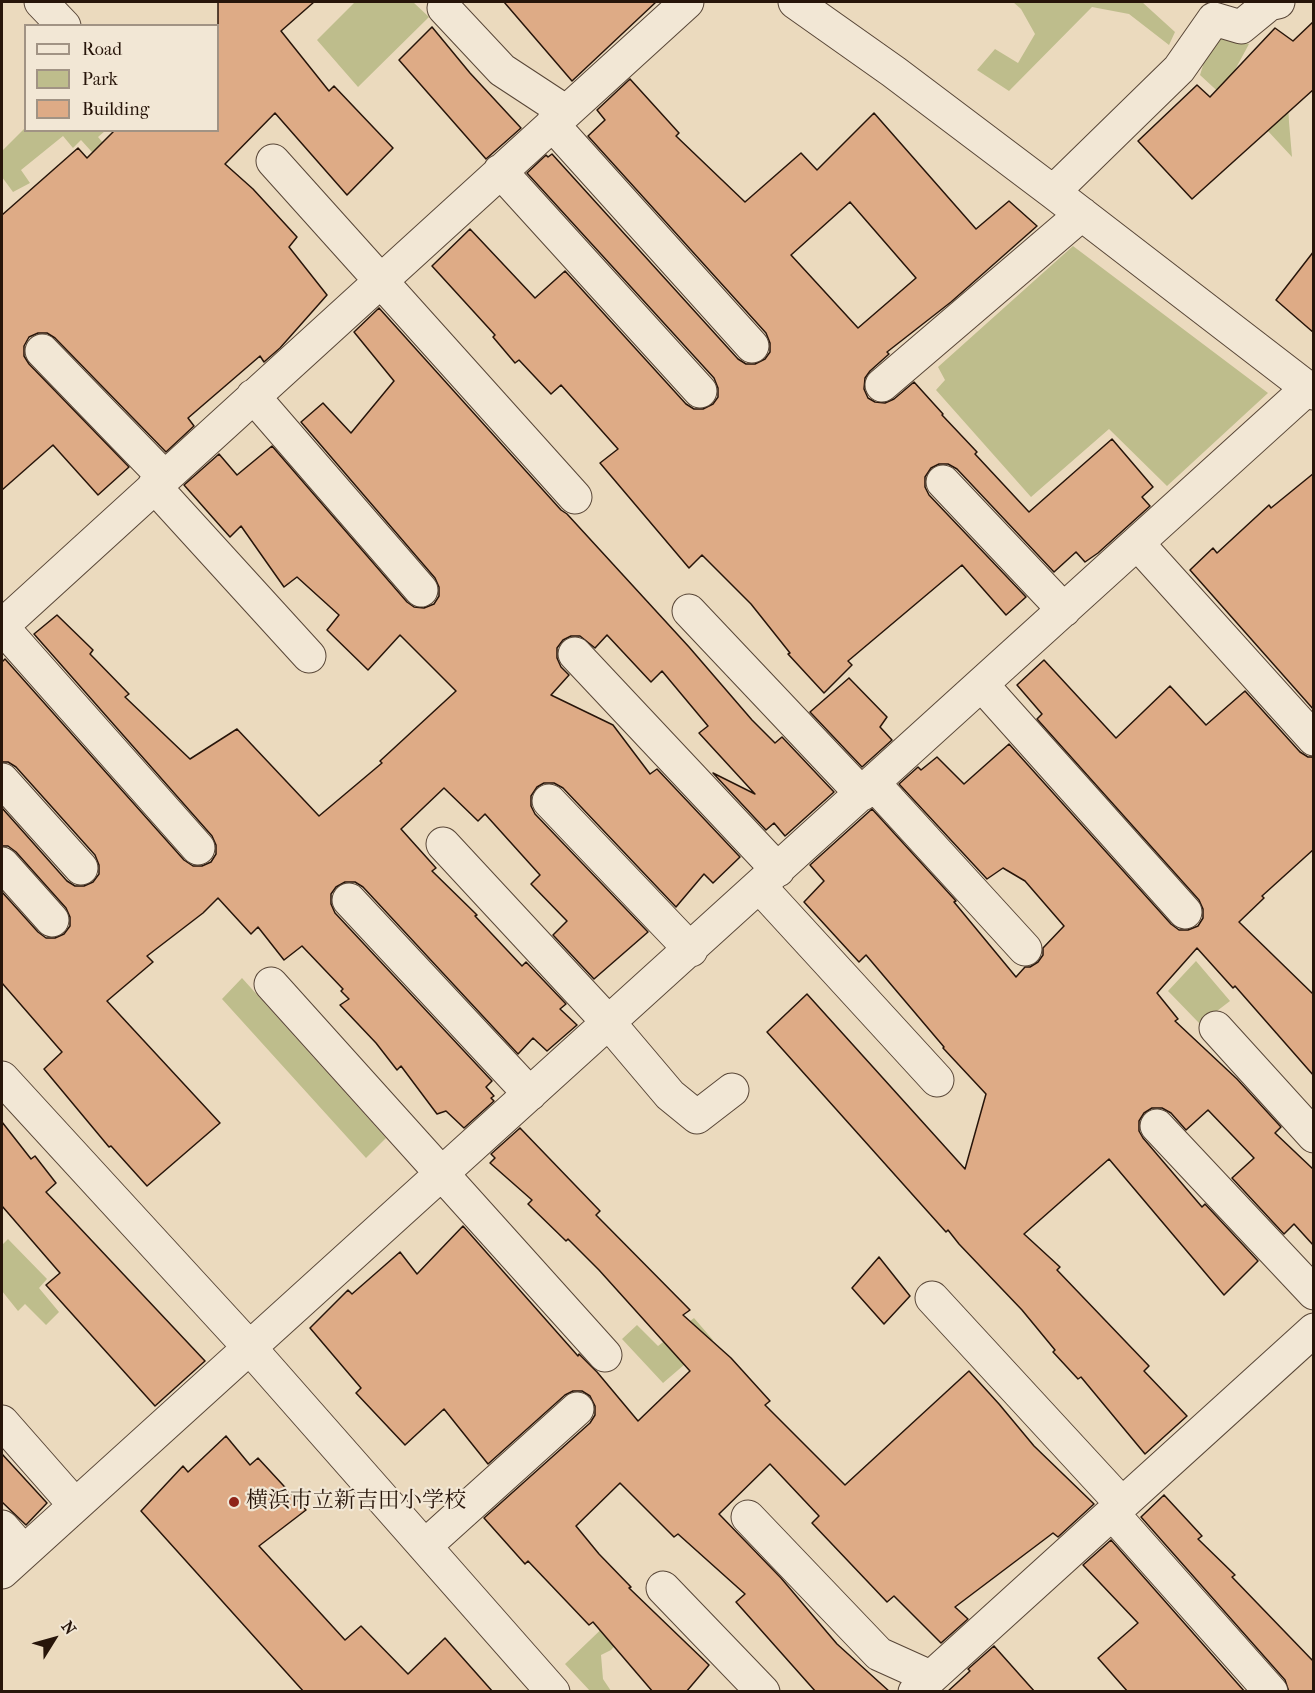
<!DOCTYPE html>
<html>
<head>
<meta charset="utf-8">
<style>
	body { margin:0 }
	#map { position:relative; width:1315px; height:1693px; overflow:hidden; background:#ebdabe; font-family:"IM FELL French Canon",serif }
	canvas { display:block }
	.frame { position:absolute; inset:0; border:3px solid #27150a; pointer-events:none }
	.legend { position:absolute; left:24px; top:24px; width:195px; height:108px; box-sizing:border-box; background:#f2e7d5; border:2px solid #a19384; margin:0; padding:8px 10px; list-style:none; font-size:18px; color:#27150a }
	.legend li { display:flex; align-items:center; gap:12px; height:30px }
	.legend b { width:30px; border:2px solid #a19384 }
	.north { position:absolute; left:24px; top:1609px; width:60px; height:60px; -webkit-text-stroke:4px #f2e7d5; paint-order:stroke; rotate:53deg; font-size:16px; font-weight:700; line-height:24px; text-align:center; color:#27150a }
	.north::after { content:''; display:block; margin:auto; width:21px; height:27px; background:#27150a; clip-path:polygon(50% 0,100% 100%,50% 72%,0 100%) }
</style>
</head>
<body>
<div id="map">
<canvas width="1315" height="1693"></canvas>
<div class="frame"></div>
<ul class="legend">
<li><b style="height:8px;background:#f2e7d5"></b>Road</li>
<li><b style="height:16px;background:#bebd8c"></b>Park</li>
<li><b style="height:16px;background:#deab86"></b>Building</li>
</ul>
<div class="north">N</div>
</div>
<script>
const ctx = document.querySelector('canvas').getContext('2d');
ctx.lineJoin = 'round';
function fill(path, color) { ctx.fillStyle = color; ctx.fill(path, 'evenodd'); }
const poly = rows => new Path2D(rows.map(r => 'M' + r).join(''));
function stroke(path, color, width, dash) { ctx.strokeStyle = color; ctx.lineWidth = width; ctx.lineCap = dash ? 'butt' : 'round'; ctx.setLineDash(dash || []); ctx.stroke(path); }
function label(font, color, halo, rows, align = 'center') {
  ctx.font = font + ' "IM FELL French Canon","Noto Serif JP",serif'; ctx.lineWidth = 4.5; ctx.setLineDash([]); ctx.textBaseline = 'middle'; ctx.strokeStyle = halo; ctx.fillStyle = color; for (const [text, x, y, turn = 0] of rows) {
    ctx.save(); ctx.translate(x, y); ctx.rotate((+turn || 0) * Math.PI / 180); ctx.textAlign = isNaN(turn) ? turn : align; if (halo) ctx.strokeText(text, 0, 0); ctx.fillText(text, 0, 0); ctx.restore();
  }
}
fill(poly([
	[355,2,413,2,429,17,358,87,317,40],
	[1013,2,1142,2,1175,32,1169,45,1129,14,1092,7,1009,91,977,70,995,49,1018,63,1035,34,1021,9],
	[1214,30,1249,44,1230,79,1264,134,1200,75],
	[1288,102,1289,122,1292,157,1267,130],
	[25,128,26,130,105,131,98,137,121,164,111,173,81,140,73,148,63,136,21,170,30,183,13,192,2,177,2,151],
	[1073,246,1268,393,1167,486,1109,429,1031,497,936,390,945,380,938,367],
	[1196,961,1230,1001,1200,1024,1168,991],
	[242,978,386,1138,366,1158,222,999],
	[8,1239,47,1279,39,1288,59,1312,46,1325,25,1304,18,1311,2,1291,2,1245],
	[694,1318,713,1340,663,1383,622,1339,637,1325,658,1346],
	[637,1595,646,1611,611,1650,601,1655,603,1679,611,1691,590,1691,565,1664]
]), '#bebd8c');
const building = poly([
	[218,2,314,2,281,31,329,91,334,86,393,148,347,195,275,113,225,164,253,189,297,237,289,247,327,295,280,348,264,362,260,356,188,418,194,426,166,452,55,338,47,333,38,333,29,337,24,346,24,356,29,364,129,467,98,495,53,445,2,490,2,215,78,148,87,158,115,130,218,130,218,2],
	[504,2,656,2,572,81,504,2],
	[1314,21,1314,89,1192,199,1138,141,1197,85,1210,97,1275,28,1293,41,1314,21],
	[432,27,470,73,521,128,486,159,399,60,432,27],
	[630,79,679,133,676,136,745,202,801,153,817,170,874,113,976,229,1009,201,1037,226,951,302,887,352,889,354,870,371,865,378,864,389,868,398,875,402,885,403,894,399,914,382,943,414,942,415,977,452,975,454,1029,512,1112,439,1153,487,1142,497,1150,506,1098,553,1085,562,1076,552,1054,572,957,469,948,464,939,464,931,468,925,477,925,487,929,495,1026,597,1006,615,962,565,848,661,852,665,824,693,788,654,790,653,751,604,702,555,689,568,600,463,618,449,561,385,551,394,519,360,515,363,493,337,495,335,432,266,470,229,535,298,565,271,686,404,694,409,703,409,713,404,718,397,718,388,714,378,527,173,546,155,548,157,552,154,738,359,746,364,755,364,765,359,770,352,770,343,766,333,588,136,605,120,597,110,630,79],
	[850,202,916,278,858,328,791,255,850,202],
	[1314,251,1314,333,1276,300,1314,251],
	[379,308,561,510,567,514,689,647,752,720,775,743,782,737,834,792,785,836,774,823,766,830,713,773,755,794,699,733,708,726,662,671,651,682,607,635,595,648,580,636,571,636,563,640,557,648,557,658,561,667,569,675,551,695,613,725,650,774,657,769,740,857,713,883,704,874,676,907,563,788,554,783,544,783,537,787,531,796,531,806,535,814,648,932,594,979,553,935,567,921,531,884,540,875,485,814,478,821,444,788,401,829,436,868,432,871,477,915,475,916,522,966,526,962,566,1004,560,1009,577,1025,547,1051,533,1038,518,1054,363,887,355,882,345,882,336,887,331,894,331,904,335,913,492,1081,486,1087,494,1096,491,1098,494,1101,464,1128,446,1111,437,1114,401,1066,397,1070,376,1043,340,1005,349,999,341,991,343,989,302,946,284,960,258,927,251,934,218,898,203,913,147,956,153,962,107,1001,220,1123,147,1186,111,1146,109,1147,44,1069,62,1052,2,983,2,892,38,932,46,938,55,938,64,934,70,926,70,917,66,908,16,852,8,846,2,846,2,808,67,881,75,886,84,886,93,882,99,874,99,865,95,855,16,767,8,762,2,762,2,662,5,659,184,860,193,866,202,866,211,862,216,854,216,845,212,836,34,634,57,615,93,650,90,654,129,694,125,697,190,759,237,729,319,816,382,763,380,761,456,691,400,635,368,670,327,630,339,615,297,577,284,587,241,526,230,537,184,485,219,454,237,475,272,446,407,602,414,607,424,608,434,604,439,596,439,587,435,578,301,422,323,403,351,433,394,381,354,332,379,308],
	[1314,473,1314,710,1190,570,1213,548,1217,553,1269,505,1271,508,1314,473],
	[1044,660,1116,738,1170,686,1206,725,1245,691,1300,752,1308,757,1314,757,1314,849,1262,896,1264,898,1239,922,1314,995,1314,1076,1235,986,1233,988,1197,948,1157,993,1178,1019,1175,1021,1237,1079,1281,1127,1275,1133,1314,1170,1314,1246,1294,1224,1284,1234,1232,1178,1254,1158,1208,1110,1186,1130,1171,1113,1162,1108,1152,1108,1144,1113,1139,1121,1139,1131,1143,1138,1202,1207,1205,1204,1258,1261,1224,1295,1109,1159,1024,1234,1060,1267,1057,1270,1149,1366,1144,1371,1187,1416,1145,1454,1081,1377,1078,1379,1053,1352,1055,1350,1022,1310,959,1244,948,1230,946,1232,767,1032,807,994,965,1169,986,1094,943,1048,944,1047,866,955,859,962,804,902,824,881,810,865,872,809,956,901,954,902,1016,977,1025,967,1030,967,1038,962,1043,955,1043,948,1064,926,1025,881,1003,868,987,879,899,784,918,767,921,770,937,757,964,784,1009,744,1171,924,1179,930,1188,930,1198,926,1203,918,1203,909,1199,900,1037,719,1042,714,1017,685,1044,660],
	[849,678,887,717,880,727,892,740,862,767,810,712,849,678],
	[2,1122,31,1159,35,1156,56,1183,46,1192,205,1361,155,1406,46,1285,60,1273,2,1206,2,1122],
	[520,1128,600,1211,596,1215,690,1310,683,1315,731,1358,770,1401,765,1405,845,1485,969,1371,999,1404,1034,1446,1094,1504,1058,1537,1053,1533,955,1607,968,1619,941,1643,894,1596,887,1602,812,1523,819,1516,770,1464,719,1514,781,1578,837,1644,890,1692,816,1692,736,1602,745,1594,678,1534,674,1537,620,1483,576,1526,599,1554,631,1587,629,1588,709,1665,686,1692,653,1692,593,1622,589,1625,528,1561,525,1564,484,1518,590,1423,595,1415,595,1406,590,1396,582,1391,573,1391,565,1395,488,1464,444,1409,405,1445,356,1393,361,1388,310,1328,348,1290,352,1294,400,1252,417,1274,463,1226,578,1356,579,1354,597,1372,638,1421,690,1371,599,1270,568,1239,566,1241,528,1204,532,1200,490,1163,495,1158,491,1154,520,1128],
	[879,1257,910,1296,884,1324,852,1288,879,1257],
	[226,1436,250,1465,258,1458,306,1510,259,1546,345,1640,361,1626,408,1674,445,1638,493,1692,304,1692,141,1511,183,1466,188,1472,226,1436],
	[2,1454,47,1503,26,1525,2,1502,2,1454],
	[1164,1495,1202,1536,1198,1539,1235,1575,1232,1577,1314,1662,1314,1692,1289,1692,1285,1680,1141,1517,1164,1495],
	[1111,1540,1245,1692,1128,1692,1098,1658,1138,1623,1083,1565,1111,1540],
	[994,1646,1035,1692,947,1692,970,1671,968,1669,994,1646]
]);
fill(building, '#deab86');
stroke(building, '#27150a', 1.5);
const minor = poly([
	[41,2,64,26],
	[795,2,894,72,1053,192,1314,393],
	[444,8,502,70,566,112],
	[552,124,752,346],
	[273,161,575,497],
	[500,171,700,391],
	[1053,192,1179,69,1214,19,1241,27,1269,4,1278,2],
	[42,351,164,477],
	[882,385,1082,214],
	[253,396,421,590],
	[943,482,1064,610],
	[154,486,309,656],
	[1138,544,1314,739],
	[689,611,862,794],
	[2,626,687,2],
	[2,627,198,848],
	[575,654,778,870],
	[982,685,1185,912],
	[2,780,81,868],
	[874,784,1025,949],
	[549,801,691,950],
	[443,844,609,1023,670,1095,697,1117,732,1090],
	[2,864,52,920],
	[760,887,937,1080],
	[349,900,530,1094],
	[271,984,605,1355],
	[1216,1028,1314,1136],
	[2,1078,249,1347,553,1692],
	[1157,1126,1314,1293],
	[932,1298,1122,1504],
	[2,1422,75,1505],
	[1112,1513,1271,1692],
	[748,1517,879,1654,930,1677],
	[2,1527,24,1552],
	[425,1546,577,1409],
	[2,1572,1308,388],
	[663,1588,763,1692],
	[915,1692,1314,1330]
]);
stroke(minor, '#584637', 35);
stroke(minor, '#f2e7d5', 33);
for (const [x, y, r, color] of [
	[234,1502,6,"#8f2418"]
]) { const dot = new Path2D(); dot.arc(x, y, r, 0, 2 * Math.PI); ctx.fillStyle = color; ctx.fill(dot); stroke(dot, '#f2e7d5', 2); }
label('22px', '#27150a', '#f2e7d5', [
	["横浜市立新吉田小学校",246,1502]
], 'left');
</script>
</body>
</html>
